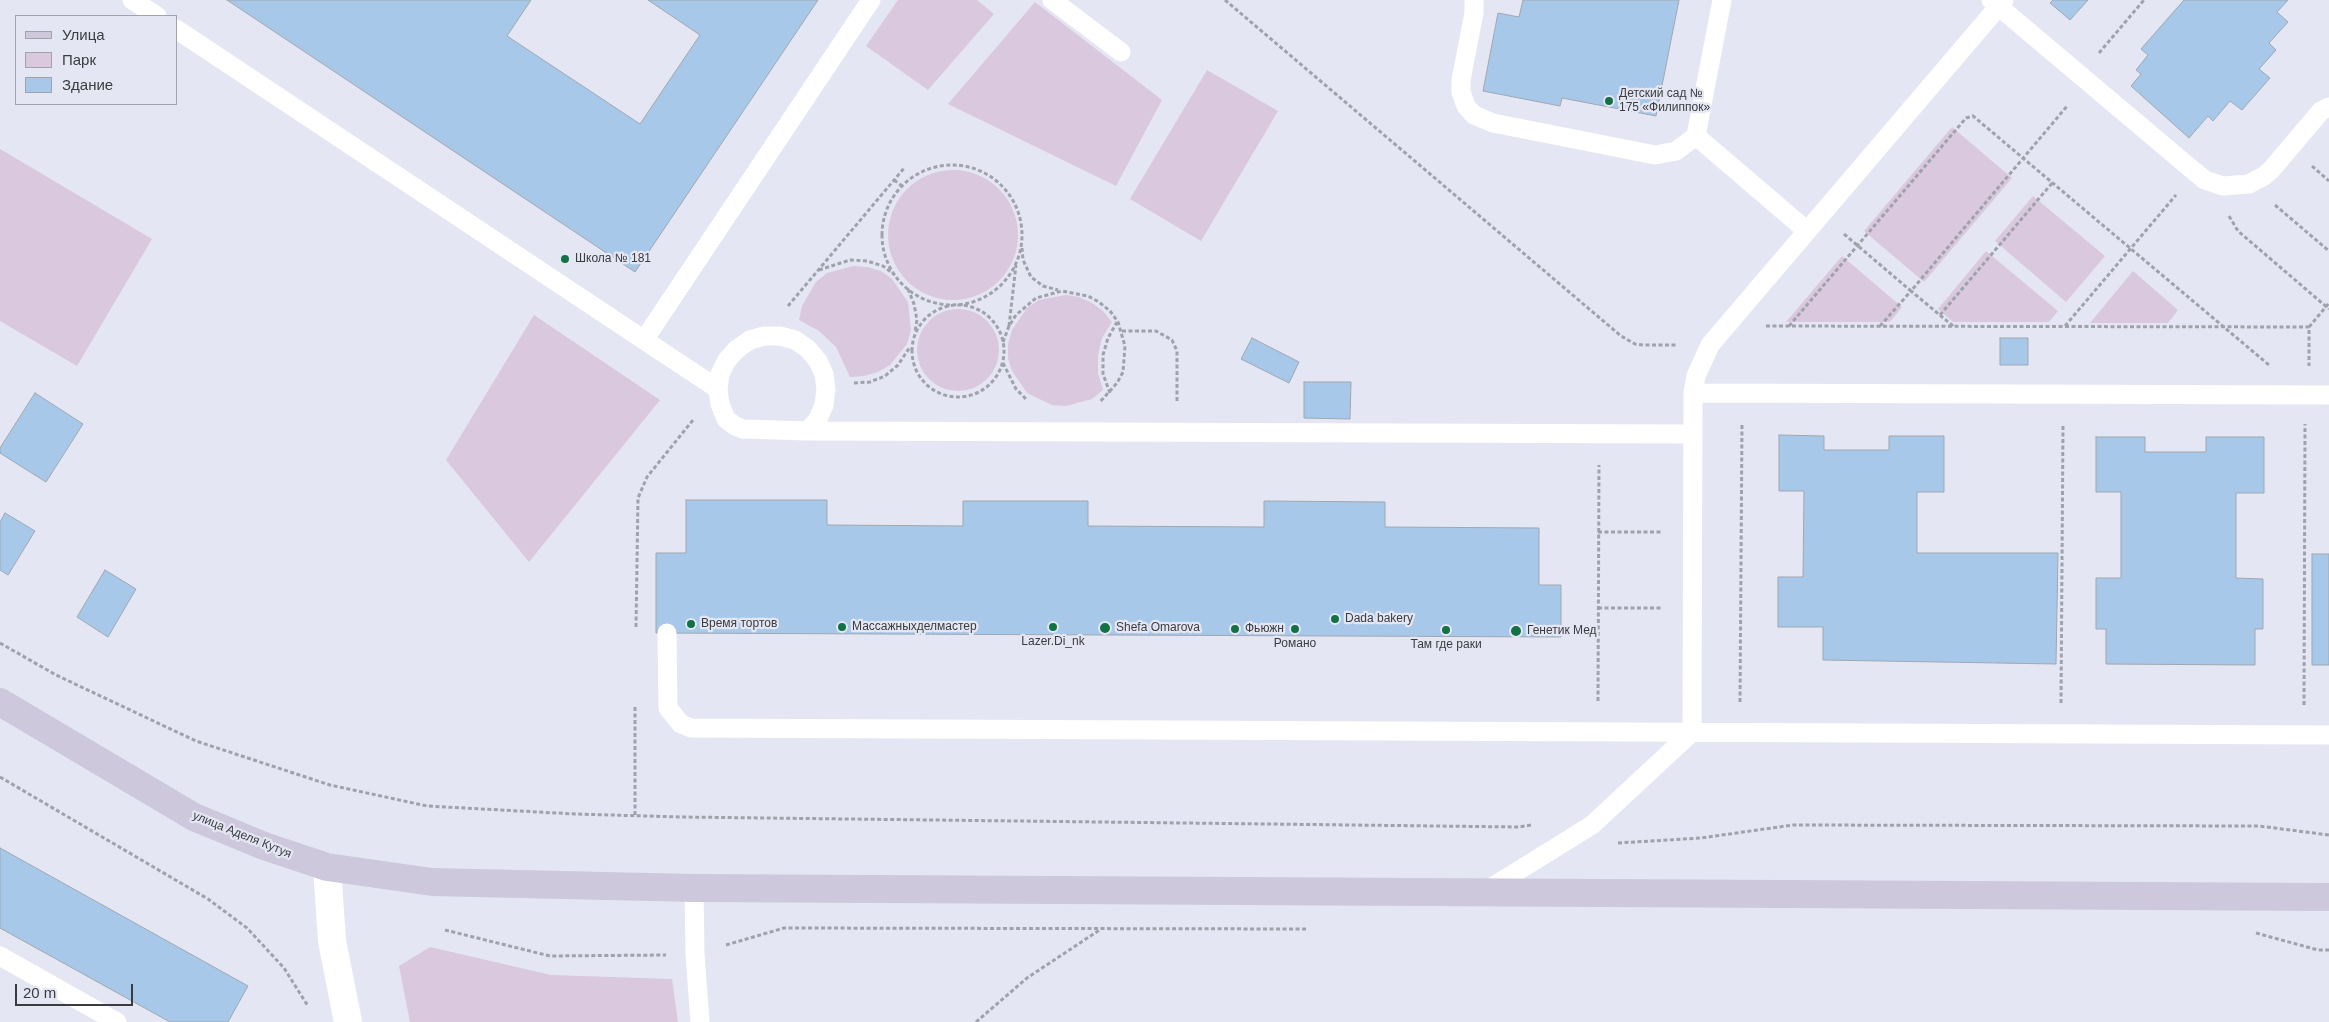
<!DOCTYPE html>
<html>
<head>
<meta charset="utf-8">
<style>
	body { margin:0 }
	#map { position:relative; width:2329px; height:1022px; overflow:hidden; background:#e4e7f3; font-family:Helvetica,sans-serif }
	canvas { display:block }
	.legend { position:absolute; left:15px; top:15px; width:162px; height:90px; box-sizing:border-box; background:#e4e7f3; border:1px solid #a0a3ab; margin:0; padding:6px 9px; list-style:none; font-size:15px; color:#3a3c40 }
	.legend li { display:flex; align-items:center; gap:10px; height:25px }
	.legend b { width:25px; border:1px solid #a0a3ab }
	.scale { position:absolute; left:15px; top:984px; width:118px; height:22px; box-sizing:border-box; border:2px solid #3a3c40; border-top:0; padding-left:6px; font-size:15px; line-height:18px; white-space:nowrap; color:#3a3c40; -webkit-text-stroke:4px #e4e7f3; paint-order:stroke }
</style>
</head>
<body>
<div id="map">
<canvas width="2329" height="1022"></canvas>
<ul class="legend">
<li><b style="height:6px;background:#cdc8db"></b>Улица</li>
<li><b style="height:14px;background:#d9c8de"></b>Парк</li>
<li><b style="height:14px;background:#a8c8e9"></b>Здание</li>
</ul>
<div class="scale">20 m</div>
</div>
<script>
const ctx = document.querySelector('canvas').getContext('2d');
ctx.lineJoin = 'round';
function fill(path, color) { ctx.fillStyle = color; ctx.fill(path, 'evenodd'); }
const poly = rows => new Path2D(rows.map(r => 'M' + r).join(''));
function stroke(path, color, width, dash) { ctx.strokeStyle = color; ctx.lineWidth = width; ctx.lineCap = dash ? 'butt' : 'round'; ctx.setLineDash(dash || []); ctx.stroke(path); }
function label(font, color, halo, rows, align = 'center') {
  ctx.font = font + ' Helvetica,sans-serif'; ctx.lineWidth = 4.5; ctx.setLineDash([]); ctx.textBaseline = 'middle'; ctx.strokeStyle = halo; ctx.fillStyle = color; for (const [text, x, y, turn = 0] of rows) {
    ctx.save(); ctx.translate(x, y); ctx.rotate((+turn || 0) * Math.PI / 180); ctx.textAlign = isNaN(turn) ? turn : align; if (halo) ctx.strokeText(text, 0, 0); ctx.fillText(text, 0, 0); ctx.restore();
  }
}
fill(poly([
	[898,0,977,0,994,14,928,90,866,46],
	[1035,2,1162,100,1116,186,948,104],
	[1207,70,1278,111,1201,241,1130,199],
	[1952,127,2012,178,1924,282,1864,231],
	[0,149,152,239,77,366,0,321],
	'888 235a65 65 0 1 1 130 0a65 65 0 1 1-130 0Z',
	[2033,196,2105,256,2066,302,1995,241],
	[1986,251,2058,311,2049,322,1953,322,1938,309],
	[1842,256,1902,307,1890,322,1786,322],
	[853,266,867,267,881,271,892,279,908,302,911,330,907,344,890,365,878,372,864,376,850,377,836,347,819,331,799,320,802,306,816,282,827,273],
	[2133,271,2178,310,2168,323,2090,323],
	[1066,295,1079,297,1092,303,1103,311,1112,322,1102,338,1098,355,1098,373,1103,390,1092,399,1066,406,1052,405,1027,393,1012,371,1008,358,1008,344,1012,330,1027,308,1039,300],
	'917 350a41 41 0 1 1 82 0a41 41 0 1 1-82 0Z',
	[534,315,660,400,529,562,446,460],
	[430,947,551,975,672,979,678,1022,410,1022,399,966]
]), '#d9c8de');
const building = poly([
	[227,0,531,0,507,36,640,124,700,35,648,0,818,0,635,272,227,0],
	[1523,0,1679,0,1656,116,1562,98,1560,106,1483,91,1498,13,1519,17,1523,0],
	[2053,0,2088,0,2070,20,2050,3,2053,0],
	[2184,0,2288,0,2277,12,2288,22,2269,43,2276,50,2259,69,2270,78,2242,110,2230,101,2213,121,2208,116,2189,138,2131,86,2141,74,2136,70,2148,55,2141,49,2184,0],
	[1252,338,1299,362,1289,383,1241,359,1252,338],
	[2000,338,2028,338,2028,365,2000,365,2000,338],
	[1304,382,1351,382,1350,419,1304,418,1304,382],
	[35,393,83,424,46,482,0,453,0,448,35,393],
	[1779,435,1824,436,1824,450,1889,450,1889,436,1944,436,1944,492,1917,492,1917,553,2058,553,2056,664,1823,660,1823,627,1778,627,1778,577,1803,577,1804,491,1779,491,1779,435],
	[2096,437,2145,437,2145,452,2206,452,2206,437,2264,437,2264,493,2236,493,2236,578,2263,579,2263,629,2255,629,2255,665,2106,664,2106,629,2096,629,2096,578,2121,578,2121,492,2096,492,2096,437],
	[686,500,827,500,827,525,963,526,963,501,1088,501,1088,526,1264,527,1264,501,1385,502,1385,527,1539,528,1539,585,1561,585,1561,637,656,633,656,553,686,553,686,500],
	[5,513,35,531,8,575,0,570,0,522,5,513],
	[2312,554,2329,554,2329,665,2312,665,2312,554],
	[105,570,136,589,108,637,77,617,105,570],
	[0,848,248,986,228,1022,170,1022,0,928,0,848]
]);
fill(building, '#a8c8e9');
stroke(building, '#9fa7b0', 1);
stroke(poly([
	[1225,0,1621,336,1635,344,1643,345,1676,345],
	[2099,53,2144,0],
	'882 235a70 70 0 1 1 140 0a70 70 0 1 1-140 0Z',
	[2312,166,2329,181],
	[894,180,902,186],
	[2275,205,2329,251],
	[2229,216,2238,231,2329,309],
	[1844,234,1911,291,2068,105],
	[1022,248,1023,260,1031,277,1043,286,1058,290],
	[819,270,850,260,867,261,883,266,895,275],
	[908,289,914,304,917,320,915,331],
	'912 351a46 46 0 1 1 92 0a46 46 0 1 1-92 0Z',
	[788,306,905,167],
	[1940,315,2053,182],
	[1009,326,1016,265],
	[1766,326,2309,327,2309,366],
	[1789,326,1966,118,1973,116,2269,365],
	[1880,326,1911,291,1953,326],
	[2065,326,2176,195],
	[2309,327,2329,303],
	[1122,331,1156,331,1172,340,1177,351,1177,403],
	[1003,342,1009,326,1016,315,1036,298,1062,291,1088,296,1099,302,1110,311,1118,322,1125,346,1123,372,1117,383,1100,402],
	[1003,363,1016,389,1027,400],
	[854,383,870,382,885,376,898,365,910,347],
	[1110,393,1103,374,1103,355,1108,338,1117,322],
	[1598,532,1663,532],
	[1598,608,1662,608],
	[636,627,638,498,647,477,693,420],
	[0,643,56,675,196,741,330,785,427,806,575,814,681,817,1519,827,1531,825],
	[1598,701,1599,465],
	[1740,702,1742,423],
	[2061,703,2063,425],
	[2304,705,2305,424],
	[0,777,208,899,247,928,284,968,308,1006],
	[635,815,635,706],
	[1618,843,1701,838,1793,825,2259,826,2329,835],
	[445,930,550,956,666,955],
	[2256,933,2318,950,2329,950],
	[726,945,784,928,1307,929],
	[976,1022,1027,978,1101,929]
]), '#a0a2ab', 3, [4, 2.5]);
stroke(poly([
	[132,0,157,16],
	[1052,0,1121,52],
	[1474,0,1474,13,1461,80,1461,92,1466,106,1474,115,1493,123,1655,155,1676,151,1696,136,1722,0],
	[1991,0,2195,172,2205,180,2223,186,2249,184,2264,176,2271,170,2321,111,2329,107],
	[176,29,644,340,871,0],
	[1696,136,1807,231],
	[644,340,718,389],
	[1693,393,1696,376,1710,345,2004,0],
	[808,431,818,419,824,405,826,389,824,374,818,361,808,349,795,340,780,336,764,336,750,340,737,349,727,360,720,374,718,389,720,404,726,419,735,426,743,429,808,431,1693,434],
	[667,633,668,708,681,724,691,728,2329,735],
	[694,888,695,954,700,1022],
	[1484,892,1592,825,1692,732,1693,393,2329,395],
	[0,956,117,1022]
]), '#fff', 19);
stroke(poly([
	[327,867,332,941,348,1022]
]), '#fff', 28);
stroke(poly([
	[0,702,194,817,264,846,327,867,432,882,694,888,2329,897]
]), '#cdc8db', 28);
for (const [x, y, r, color] of [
	[1609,101,5,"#137146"],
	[565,259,5,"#137146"],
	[1335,619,5,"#137146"],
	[691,624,5,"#137146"],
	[842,627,5,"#137146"],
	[1053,627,5,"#137146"],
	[1105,628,6,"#137146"],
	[1235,629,5,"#137146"],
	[1295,629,5,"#137146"],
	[1446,630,5,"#137146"],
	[1516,631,6,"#137146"]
]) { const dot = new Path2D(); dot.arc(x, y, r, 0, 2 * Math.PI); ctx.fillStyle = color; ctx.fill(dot); stroke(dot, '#e4e7f3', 2); }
label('12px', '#3a3c40', '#e4e7f3', [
	["Детский сад №",1619,94],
	["175 «Филиппок»",1619,108],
	["Школа № 181",575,259],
	["Dada bakery",1345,619],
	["Время тортов",701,624],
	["Массажныхделмастер",852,627],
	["Shefa Omarova",1116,628],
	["Фьюжн",1245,629],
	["Генетик Мед",1527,631],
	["Lazer.Di_nk",1053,642,"center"],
	["Романо",1295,644,"center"],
	["Там где раки",1446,645,"center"]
], 'left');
label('12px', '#3a3c40', '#e4e7f3', [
	["улица Аделя Кутуя",242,835,22]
]);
</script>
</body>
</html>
